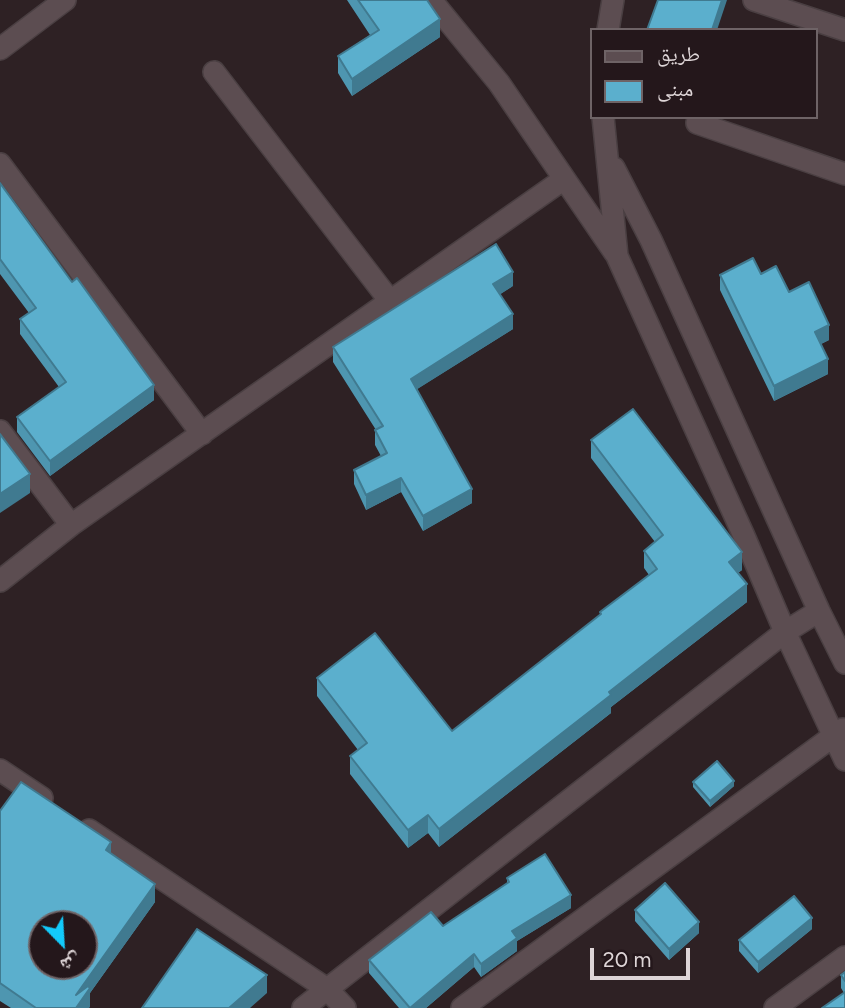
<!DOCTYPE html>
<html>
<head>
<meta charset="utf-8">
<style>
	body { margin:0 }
	#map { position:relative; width:845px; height:1008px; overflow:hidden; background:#2e2124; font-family:Figtree,"Noto Naskh Arabic",sans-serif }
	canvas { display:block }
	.legend { position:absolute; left:590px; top:28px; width:228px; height:91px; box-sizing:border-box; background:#24171b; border:2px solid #6e6366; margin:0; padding:9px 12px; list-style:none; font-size:21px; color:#ded5d7 }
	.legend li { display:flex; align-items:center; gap:14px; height:35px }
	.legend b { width:35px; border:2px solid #6e6366 }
	.north { position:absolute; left:28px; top:910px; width:70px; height:70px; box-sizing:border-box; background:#24171b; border:2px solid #6e6366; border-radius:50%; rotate:156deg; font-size:19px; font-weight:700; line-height:28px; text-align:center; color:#ded5d7 }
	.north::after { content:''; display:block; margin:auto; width:24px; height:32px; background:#13cafb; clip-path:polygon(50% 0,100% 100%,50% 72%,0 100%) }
	.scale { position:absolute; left:590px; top:948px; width:100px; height:32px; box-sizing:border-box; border:4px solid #ded5d7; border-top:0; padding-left:9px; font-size:21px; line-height:24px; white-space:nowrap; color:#ded5d7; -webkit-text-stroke:5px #24171b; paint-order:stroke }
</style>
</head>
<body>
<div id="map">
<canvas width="845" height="1008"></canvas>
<ul class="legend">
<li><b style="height:9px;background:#5c4d51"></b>طريق</li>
<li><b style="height:19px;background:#5bafcd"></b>مبنى</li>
</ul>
<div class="north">ش</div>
<div class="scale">20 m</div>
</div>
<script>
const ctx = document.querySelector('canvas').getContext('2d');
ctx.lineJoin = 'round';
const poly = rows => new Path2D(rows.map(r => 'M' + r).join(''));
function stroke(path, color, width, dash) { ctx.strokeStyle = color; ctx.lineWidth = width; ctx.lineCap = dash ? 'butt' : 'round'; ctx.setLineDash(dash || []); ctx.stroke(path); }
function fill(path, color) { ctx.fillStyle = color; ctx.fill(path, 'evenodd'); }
const minor = poly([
	[431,0,499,83,615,253],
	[754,0,845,30],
	[608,30,613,0],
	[0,49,65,0],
	[214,72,390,301],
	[603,117,617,256,744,536,785,632,845,760],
	[697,123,845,174],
	[0,164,202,434],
	[614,168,651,240,819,611,845,663],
	[0,431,71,525],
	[0,581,71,525,564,179],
	[0,770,42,798],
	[89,830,327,989,345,1008],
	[303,1008,785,632,819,611],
	[462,1008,843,729],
	[775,1008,845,957]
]);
stroke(minor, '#4a3f42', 24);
stroke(minor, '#5c4d51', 21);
fill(poly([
	[347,0,427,0,440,37,352,96,338,73,338,56,370,35],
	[0,183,154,400,50,476,17,432,17,417,59,387,20,334,20,319,29,313,0,274],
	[761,274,789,292,829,340,821,344,828,374,774,401,720,290,720,275],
	[513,286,500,294,513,329,417,389,472,503,423,531,401,492,366,510,354,484,354,470,381,456,375,445,375,430,376,430,333,362,333,347],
	[591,440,742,570,738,573,747,602,611,707,611,713,439,847,428,833,408,848,350,774,350,756,358,750,317,696,317,678,452,731,600,615,600,612,649,575,644,568,644,551,655,542,591,458],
	[693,782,734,786,710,807,693,787],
	[0,811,111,854,155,902,90,993,90,1006,89,1008,11,1008,0,1001],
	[507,878,571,908,517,941,517,951,481,977,474,967,426,1008,399,1008,369,973,369,960,443,926,507,883],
	[635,910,699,933,669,960,635,921],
	[812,929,758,973,739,951,739,940],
	[845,972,845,1008,844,993,841,988,841,975]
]), '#4e96b0');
fill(poly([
	[722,0,727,0,717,30,712,30],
	[440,19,440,37,352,96,352,79],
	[513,272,513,286,493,299,493,284],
	[513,314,513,329,411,393,411,379],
	[829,325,829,340,815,347,815,332],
	[828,359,828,374,774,401,774,386],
	[154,385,154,400,50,476,50,461],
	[30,474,30,493,0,513,0,494],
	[401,478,401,492,366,510,366,495],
	[472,489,472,503,423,531,423,516],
	[742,552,742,570,729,579,729,562],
	[747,584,747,602,611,707,611,713,439,847,439,829,609,692],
	[734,781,734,786,710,807,710,801],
	[428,815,428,833,408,848,408,830],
	[111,842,111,860,106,850],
	[155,884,155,902,90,993,90,1006,89,1008,76,1008,76,995],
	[571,895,571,908,517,941,517,951,481,977,481,964,512,931],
	[812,918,812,929,758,973,758,962],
	[699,922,699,933,669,960,669,949],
	[474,954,474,967,426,1008,410,1008],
	[267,975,267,993,250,1008,229,1008]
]), '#407a90');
const building = poly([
	[358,0,427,0,440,19,352,79,338,56,379,30,358,0],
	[658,0,722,0,712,30,647,30,658,0],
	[0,183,72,282,77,278,154,385,50,461,17,417,66,382,20,319,36,308,0,259,0,183],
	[496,244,513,272,493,284,513,314,411,379,472,489,423,516,401,478,366,495,354,470,387,453,375,430,383,426,333,347,496,244],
	[753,258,761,274,776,266,789,292,809,282,829,325,815,332,828,359,774,386,720,275,753,258],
	[633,409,742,552,729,562,747,584,609,692,611,695,439,829,428,815,408,830,350,756,367,743,317,678,375,633,452,731,601,614,600,612,657,569,644,551,663,535,591,440,633,409],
	[0,434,30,474,0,494,0,434],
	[717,761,734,781,710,801,693,782,717,761],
	[21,782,111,842,106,850,155,884,76,995,88,986,90,988,76,1008,36,1008,0,983,0,811,21,782],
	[42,924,84,924,84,966,42,966,42,924],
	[545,854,571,895,512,931,517,938,481,964,474,954,410,1008,369,960,431,912,443,926,509,882,507,878,545,854],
	[665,883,699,922,669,949,635,910,665,883],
	[794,896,812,918,758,962,739,940,794,896],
	[197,929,267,975,229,1008,142,1008,197,929],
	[845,972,845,981,841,975,845,972],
	[845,992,845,1008,822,1008,845,992]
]);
fill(building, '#5bafcd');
stroke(building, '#407a90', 2);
</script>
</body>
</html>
